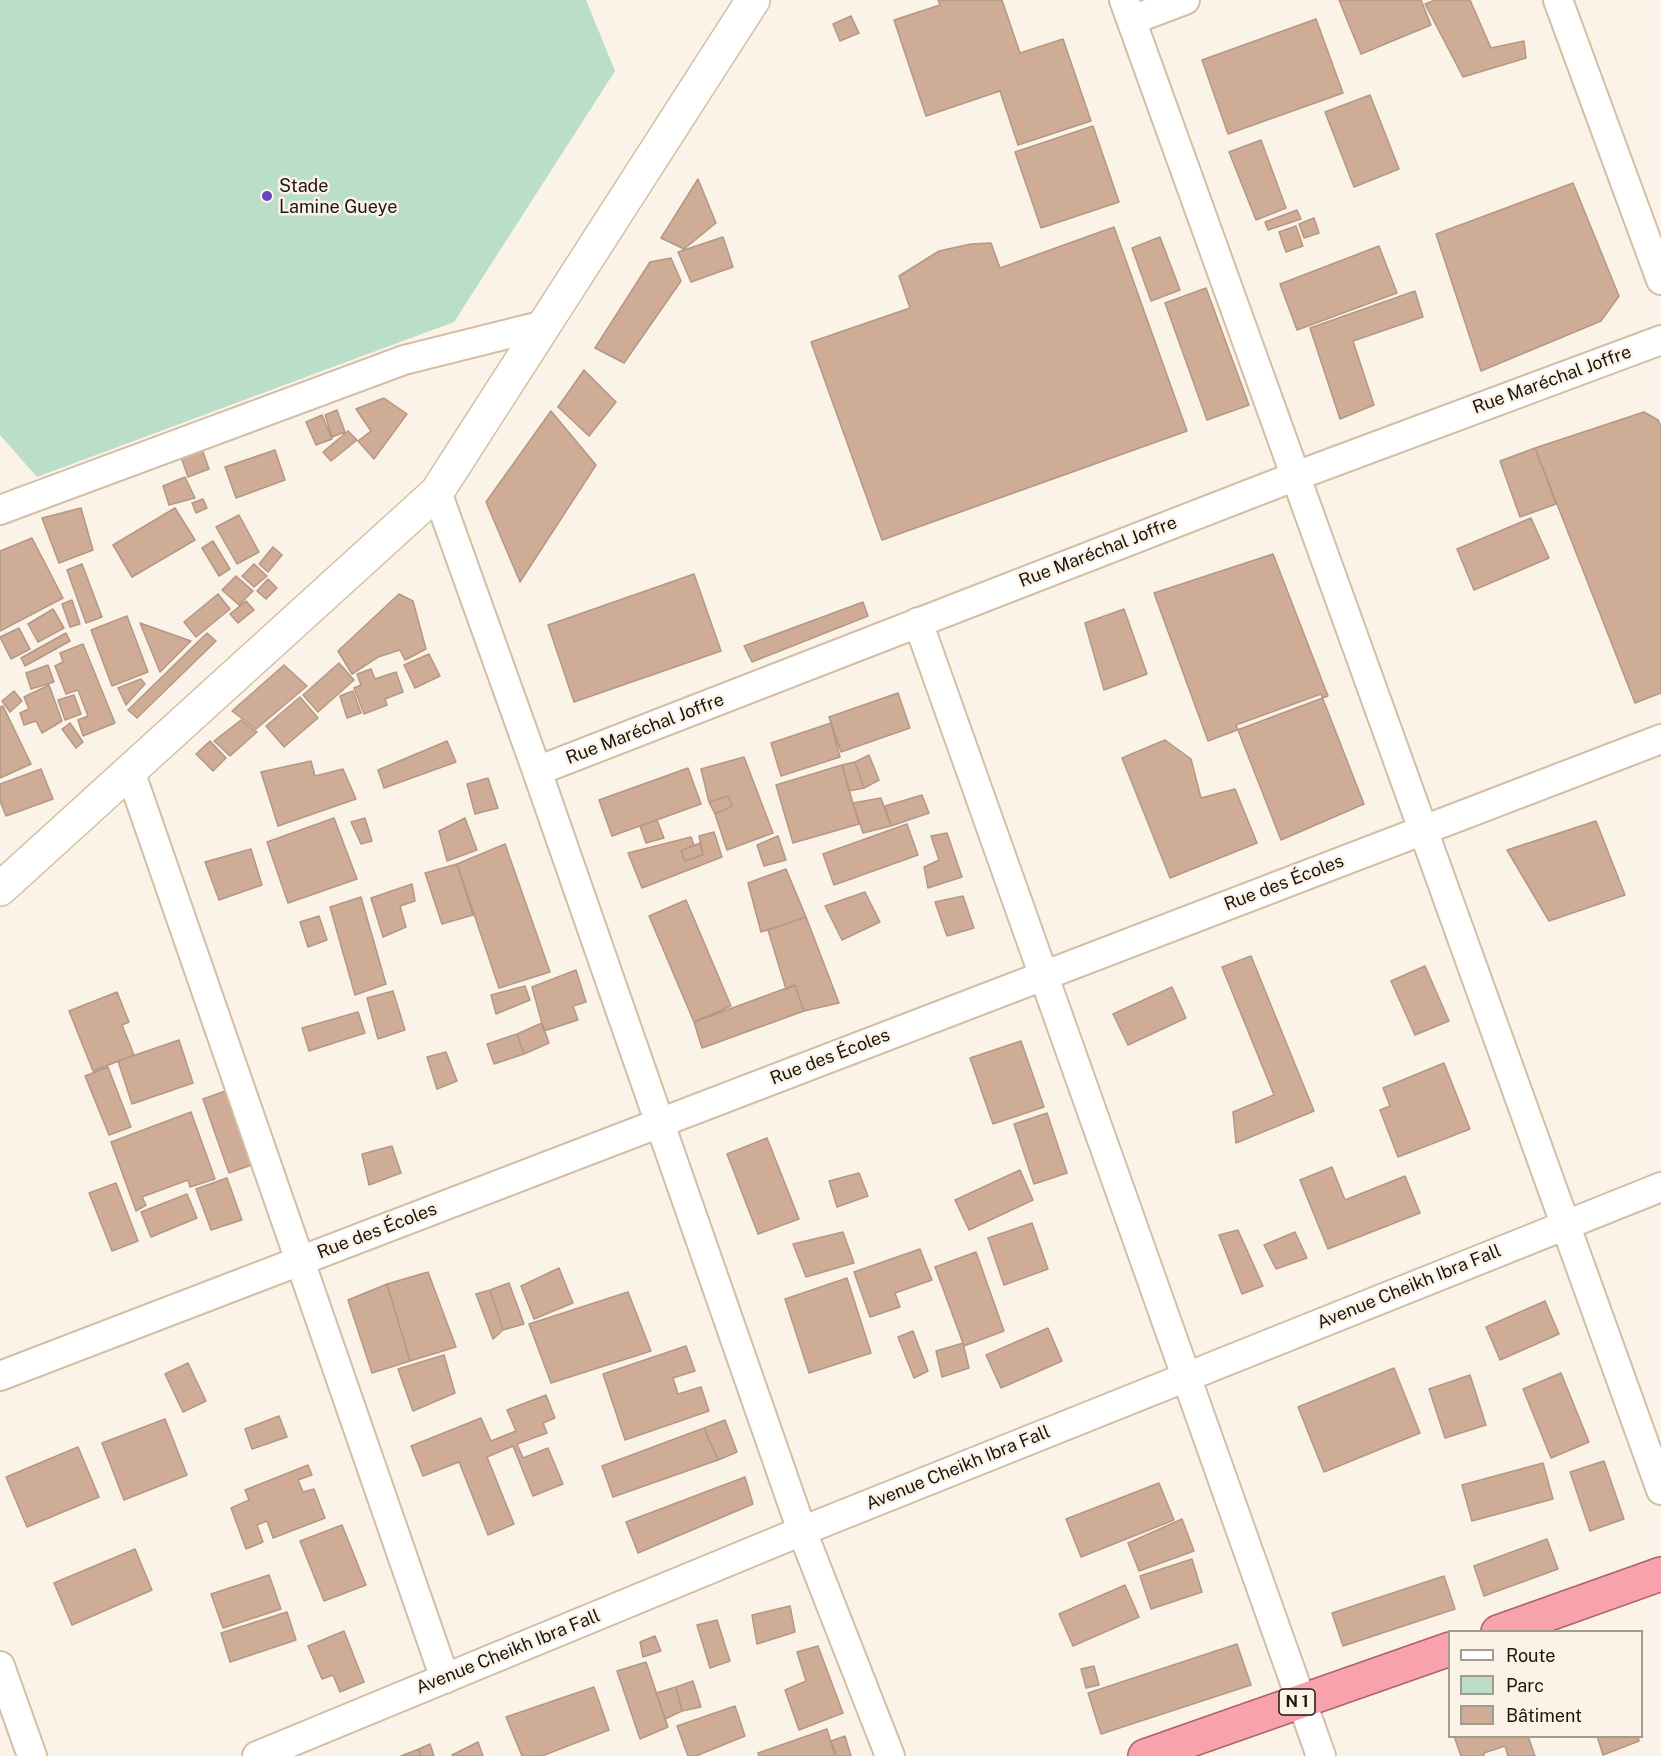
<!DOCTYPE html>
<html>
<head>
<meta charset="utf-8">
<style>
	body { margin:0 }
	#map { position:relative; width:1661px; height:1756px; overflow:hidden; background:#fcf3e8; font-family:"Public Sans",sans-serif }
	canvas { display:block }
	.legend { position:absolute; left:1448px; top:1630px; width:195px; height:108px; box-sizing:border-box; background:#fcf3e8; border:2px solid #a39a90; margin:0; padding:8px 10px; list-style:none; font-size:18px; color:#1d150c }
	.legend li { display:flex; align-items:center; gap:12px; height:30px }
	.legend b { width:30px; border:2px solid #a39a90 }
</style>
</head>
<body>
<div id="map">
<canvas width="1661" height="1756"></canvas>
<ul class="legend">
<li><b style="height:8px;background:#fff"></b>Route</li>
<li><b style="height:16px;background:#badec7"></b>Parc</li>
<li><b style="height:16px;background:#cfac96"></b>Bâtiment</li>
</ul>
</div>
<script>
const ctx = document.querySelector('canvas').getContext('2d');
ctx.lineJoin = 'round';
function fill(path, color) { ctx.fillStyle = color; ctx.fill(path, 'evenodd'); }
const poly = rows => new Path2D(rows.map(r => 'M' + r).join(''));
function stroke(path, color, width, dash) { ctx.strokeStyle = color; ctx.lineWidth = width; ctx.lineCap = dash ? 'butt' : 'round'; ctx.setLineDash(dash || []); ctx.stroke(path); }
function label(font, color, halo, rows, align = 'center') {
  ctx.font = font + ' "Public Sans",sans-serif'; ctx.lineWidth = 5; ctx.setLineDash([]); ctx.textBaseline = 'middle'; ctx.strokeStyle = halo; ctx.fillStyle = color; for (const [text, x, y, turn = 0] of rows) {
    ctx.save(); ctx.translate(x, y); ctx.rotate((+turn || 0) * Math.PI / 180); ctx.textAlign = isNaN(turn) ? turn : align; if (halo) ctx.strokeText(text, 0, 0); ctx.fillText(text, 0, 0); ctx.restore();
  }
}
fill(poly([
	[0,0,586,0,615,71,454,322,37,477,0,435]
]), '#badec7');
const building = poly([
	[938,0,1002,0,1020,53,1063,39,1091,121,1018,145,1000,91,926,116,894,20,940,5,938,0],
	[1339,0,1421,0,1431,25,1361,54,1339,0],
	[1435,0,1470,0,1491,48,1524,41,1526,58,1463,77,1425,4,1435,0],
	[851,16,859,33,840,41,833,24,851,16],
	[1316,19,1343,93,1228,134,1202,60,1316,19],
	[1370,95,1399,169,1354,187,1325,112,1370,95],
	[1093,126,1119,202,1041,228,1015,152,1093,126],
	[1261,140,1286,208,1256,220,1229,152,1261,140],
	[698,179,716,223,684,249,661,238,698,179],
	[1573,183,1619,296,1601,321,1481,371,1436,234,1573,183],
	[1297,210,1301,219,1268,230,1265,222,1297,210],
	[1314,218,1319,233,1304,238,1299,224,1314,218],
	[1296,226,1303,246,1286,252,1279,232,1296,226],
	[1114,227,1187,431,882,540,811,342,910,308,899,276,939,251,971,244,991,243,1000,268,1114,227],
	[723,237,733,267,691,282,678,252,723,237],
	[1160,237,1180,290,1151,301,1132,248,1160,237],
	[1379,246,1397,293,1297,330,1280,284,1379,246],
	[671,258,681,281,624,363,595,348,650,262,671,258],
	[1206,288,1249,405,1207,420,1165,303,1206,288],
	[1415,291,1423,317,1353,341,1374,405,1340,419,1310,328,1415,291],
	[584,370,616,402,589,436,558,407,584,370],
	[384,398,407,414,374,459,358,441,371,431,356,409,384,398],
	[337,410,345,432,332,437,325,415,337,410],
	[551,411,596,465,520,582,486,502,551,411],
	[1644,412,1658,420,1661,427,1661,693,1635,703,1535,448,1644,412],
	[322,415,332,439,316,445,306,422,322,415],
	[348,431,357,440,331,461,323,452,348,431],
	[1535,448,1556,504,1520,517,1500,461,1535,448],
	[202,449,209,469,188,477,181,457,202,449],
	[275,450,285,480,236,498,225,467,275,450],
	[185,477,195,498,169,505,163,486,185,477],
	[203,499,207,508,196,513,192,503,203,499],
	[81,508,93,550,59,563,42,518,81,508],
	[175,508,195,540,132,577,113,545,175,508],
	[239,515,259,552,237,564,216,527,239,515],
	[1531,518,1549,558,1474,590,1457,549,1531,518],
	[32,538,63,598,0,631,0,551,32,538],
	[213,541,230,569,219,576,202,548,213,541],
	[273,547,282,555,268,572,259,564,273,547],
	[1273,554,1328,696,1208,741,1154,593,1273,554],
	[82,564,102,617,86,623,67,570,82,564],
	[254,564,267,576,254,587,242,576,254,564],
	[694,574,721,651,574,702,548,625,694,574],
	[236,576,253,591,239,605,222,590,236,576],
	[268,579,277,588,266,599,257,591,268,579],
	[218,594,230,609,196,637,184,622,218,594],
	[399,594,413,601,426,649,405,660,400,650,378,657,352,674,338,651,399,594],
	[72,600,80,624,70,627,62,604,72,600],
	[246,601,254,610,238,623,230,614,246,601],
	[863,602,868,616,752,662,744,646,863,602],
	[53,609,64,628,38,642,28,624,53,609],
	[1124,609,1147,674,1104,690,1085,623,1124,609],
	[127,616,148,672,112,686,91,630,127,616],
	[140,623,191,641,160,672,140,623],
	[19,628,30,649,11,659,0,637,19,628],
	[66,633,70,641,25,666,21,658,66,633],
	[207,633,216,641,137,718,128,710,207,633],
	[83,644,115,723,83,736,78,720,88,716,78,690,66,694,55,666,63,662,60,653,83,644],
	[429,654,440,676,415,688,404,665,429,654],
	[339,663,354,680,318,712,303,695,339,663],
	[48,665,54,682,31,689,26,673,48,665],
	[284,665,307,686,256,729,232,711,284,665],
	[371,669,375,679,396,672,403,692,385,699,387,705,364,714,354,688,361,685,357,674,371,669],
	[141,679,145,684,126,705,118,688,141,679],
	[49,685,62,721,42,733,36,721,24,725,20,713,29,709,24,697,49,685],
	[14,691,22,701,10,712,2,701,14,691],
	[353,691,361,713,347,718,340,696,353,691],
	[898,693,910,728,841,752,829,717,898,693],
	[1321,694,1364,804,1281,840,1236,725,1321,694],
	[74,695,81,714,65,720,58,700,74,695],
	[300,697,318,718,284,747,266,726,300,697],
	[3,706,31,764,0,778,0,707,3,706],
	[241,720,257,732,230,756,214,741,241,720],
	[70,723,83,742,76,748,62,729,70,723],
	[831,723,840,757,781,776,771,743,831,723],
	[1165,740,1191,759,1201,798,1235,789,1257,843,1170,878,1122,758,1165,740],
	[210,741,226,758,213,771,196,754,210,741],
	[447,741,456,762,384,788,378,770,447,741],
	[869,755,879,780,864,788,855,762,869,755],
	[744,757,773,833,727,850,715,814,732,806,728,796,709,802,701,769,744,757],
	[311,761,315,776,343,769,356,799,278,826,261,772,311,761],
	[855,762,864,788,849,791,842,765,855,762],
	[842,765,859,824,793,843,776,785,842,765],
	[688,768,701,804,612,836,599,800,688,768],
	[41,769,53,799,6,816,0,801,0,784,41,769],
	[488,778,498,808,475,814,467,784,488,778],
	[922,795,929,813,891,826,885,806,922,795],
	[728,796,732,806,715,814,709,802,728,796],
	[881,798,891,826,863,833,853,803,881,798],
	[334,818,357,879,288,903,267,842,334,818],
	[365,818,372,841,361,844,351,822,365,818],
	[465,818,477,850,447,861,439,831,465,818],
	[657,820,664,838,646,843,640,826,657,820],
	[1596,821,1625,895,1549,921,1507,850,1596,821],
	[907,824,918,855,834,885,823,854,907,824],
	[714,832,722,857,642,888,628,853,691,837,694,845,681,851,685,861,703,855,699,836,714,832],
	[947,833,962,877,928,888,924,867,939,860,931,836,947,833],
	[778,836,786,860,764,866,757,845,778,836],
	[700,843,703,855,685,861,681,851,700,843],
	[505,844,550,972,499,988,457,864,505,844],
	[251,849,262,885,219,900,205,862,251,849],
	[457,864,473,915,442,924,425,873,457,864],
	[786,869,806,917,761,932,748,883,786,869],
	[412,884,415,901,400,906,406,927,383,937,371,898,412,884],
	[865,892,880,922,842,940,825,906,865,892],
	[963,896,974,928,947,936,935,902,963,896],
	[361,897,386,984,355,995,330,907,361,897],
	[686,900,731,1006,694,1022,649,916,686,900],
	[319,916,327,940,308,947,300,922,319,916],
	[806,917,839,1003,804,1011,795,985,786,989,768,930,806,917],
	[1251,956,1314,1111,1236,1143,1233,1112,1274,1095,1222,967,1251,956],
	[1425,966,1449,1021,1415,1035,1391,981,1425,966],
	[576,970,586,1002,573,1006,578,1020,544,1031,532,987,576,970],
	[795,985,804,1011,702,1048,694,1022,795,985],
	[525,986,530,1000,496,1014,491,995,525,986],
	[1172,987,1186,1018,1128,1045,1113,1014,1172,987],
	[393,991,405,1030,378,1039,367,998,393,991],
	[117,992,129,1022,122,1025,134,1055,93,1071,69,1011,117,992],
	[358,1012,365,1033,309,1051,302,1028,358,1012],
	[542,1023,549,1043,524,1054,517,1034,542,1023],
	[517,1034,524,1054,494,1064,487,1044,517,1034],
	[179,1040,193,1083,132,1104,118,1061,179,1040],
	[1021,1041,1044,1107,993,1124,970,1058,1021,1041],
	[446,1052,457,1081,437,1089,427,1057,446,1052],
	[1444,1063,1470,1129,1398,1157,1380,1110,1390,1106,1383,1088,1444,1063],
	[108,1067,131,1127,109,1135,85,1076,108,1067],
	[231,1089,257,1163,229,1173,203,1099,231,1089],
	[191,1112,215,1179,190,1187,188,1180,142,1197,146,1205,136,1211,111,1142,191,1112],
	[1047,1113,1067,1173,1034,1184,1014,1124,1047,1113],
	[767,1138,799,1219,758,1234,727,1154,767,1138],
	[392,1146,401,1173,369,1185,362,1154,392,1146],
	[1332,1167,1345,1200,1405,1176,1420,1213,1328,1249,1300,1180,1332,1167],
	[1020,1170,1033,1200,969,1230,955,1200,1020,1170],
	[859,1173,868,1196,837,1207,829,1181,859,1173],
	[227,1178,242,1220,211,1230,196,1189,227,1178],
	[116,1183,138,1241,112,1251,89,1193,116,1183],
	[187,1194,197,1218,151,1237,141,1212,187,1194],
	[1032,1223,1048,1269,1004,1285,988,1238,1032,1223],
	[1238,1230,1263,1286,1242,1294,1219,1235,1238,1230],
	[843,1232,854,1263,806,1277,793,1244,843,1232],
	[1295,1232,1307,1258,1276,1269,1264,1245,1295,1232],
	[920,1249,932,1280,895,1293,900,1307,870,1317,854,1272,920,1249],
	[976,1252,1004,1331,964,1346,935,1267,976,1252],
	[559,1268,573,1303,534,1319,521,1286,559,1268],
	[428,1272,456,1347,410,1361,387,1284,428,1272],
	[847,1278,871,1353,809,1373,785,1299,847,1278],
	[509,1283,524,1324,503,1330,490,1290,509,1283],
	[387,1284,410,1361,372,1373,348,1300,387,1284],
	[490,1290,503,1330,493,1339,476,1294,490,1290],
	[628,1292,651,1351,551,1383,529,1324,628,1292],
	[1545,1301,1559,1334,1500,1360,1486,1327,1545,1301],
	[1048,1328,1062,1361,1001,1388,986,1355,1048,1328],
	[913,1331,928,1371,914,1378,898,1337,913,1331],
	[963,1343,969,1368,942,1377,936,1351,963,1343],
	[686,1346,695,1371,673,1378,678,1394,701,1387,709,1411,625,1440,603,1374,686,1346],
	[444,1355,455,1393,413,1411,398,1369,444,1355],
	[188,1363,206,1401,183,1412,165,1374,188,1363],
	[1394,1368,1420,1433,1324,1472,1298,1407,1394,1368],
	[1561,1373,1589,1442,1551,1458,1523,1389,1561,1373],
	[1470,1375,1486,1425,1445,1438,1429,1389,1470,1375],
	[546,1395,555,1418,543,1423,547,1433,517,1444,523,1458,548,1448,563,1484,533,1496,513,1446,487,1457,514,1524,488,1535,459,1462,423,1476,411,1446,481,1418,491,1441,516,1431,507,1410,546,1395],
	[279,1416,287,1437,252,1449,245,1429,279,1416],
	[165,1419,187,1475,124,1500,102,1443,165,1419],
	[725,1420,737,1452,718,1460,704,1428,725,1420],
	[704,1428,718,1460,613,1497,602,1466,704,1428],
	[78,1447,99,1497,27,1527,6,1477,78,1447],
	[1604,1461,1624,1519,1590,1531,1570,1472,1604,1461],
	[1543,1463,1553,1499,1472,1521,1462,1485,1543,1463],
	[308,1465,312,1475,298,1480,303,1492,314,1489,325,1518,273,1538,267,1521,257,1525,263,1542,246,1549,231,1508,249,1500,245,1490,308,1465],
	[745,1477,753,1504,638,1553,626,1522,745,1477],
	[1159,1483,1174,1520,1081,1557,1066,1519,1159,1483],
	[1182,1519,1194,1551,1139,1571,1128,1543,1182,1519],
	[342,1525,366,1585,324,1601,300,1541,342,1525],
	[1547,1539,1558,1569,1484,1596,1474,1566,1547,1539],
	[135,1549,152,1590,72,1625,54,1583,135,1549],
	[1192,1559,1202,1592,1151,1609,1140,1576,1192,1559],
	[269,1575,281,1609,223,1628,211,1594,269,1575],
	[1444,1576,1455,1609,1343,1646,1332,1613,1444,1576],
	[1125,1585,1139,1617,1073,1646,1059,1614,1125,1585],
	[790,1606,795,1632,757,1644,752,1615,790,1606],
	[287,1612,296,1640,230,1662,221,1633,287,1612],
	[717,1620,730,1661,710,1668,697,1625,717,1620],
	[344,1631,364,1682,340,1692,333,1675,322,1679,308,1646,344,1631],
	[655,1636,661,1651,643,1657,640,1642,655,1636],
	[1237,1644,1251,1685,1101,1734,1088,1693,1237,1644],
	[818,1646,843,1713,799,1730,785,1690,806,1681,797,1652,818,1646],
	[646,1662,668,1727,640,1739,617,1671,646,1662],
	[1094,1666,1099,1685,1086,1688,1081,1669,1094,1666],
	[693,1681,701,1707,682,1711,676,1687,693,1681],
	[594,1687,609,1730,542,1756,522,1756,506,1717,594,1687],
	[676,1687,682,1711,665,1719,656,1693,676,1687],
	[735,1706,745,1736,696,1756,688,1756,677,1726,735,1706],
	[827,1729,835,1756,759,1756,758,1753,827,1729],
	[845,1736,851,1756,837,1756,831,1741,845,1736],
	[1454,1736,1528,1736,1535,1756,1508,1756,1505,1746,1484,1753,1484,1756,1461,1756,1454,1736],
	[1597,1736,1638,1736,1639,1741,1603,1755,1597,1736],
	[478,1742,483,1756,453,1756,452,1755,478,1742],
	[430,1744,434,1756,421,1756,419,1749,430,1744],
	[419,1749,420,1756,401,1756,419,1749]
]);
fill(building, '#cfac96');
stroke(building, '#b49785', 1.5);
const minor = poly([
	[1124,0,1661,1490],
	[1558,0,1661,280],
	[1132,20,1185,0],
	[437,492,537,771,802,1531,890,1756],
	[0,510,404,360,544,325],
	[918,622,1321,1756],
	[130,771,445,1679],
	[537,771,1296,476,1661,340],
	[0,1376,1661,739],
	[0,1666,32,1756],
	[257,1756,802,1531,1661,1187]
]);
const tertiary = poly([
	[0,889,437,492,753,0]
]);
const trunk = poly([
	[1498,1632,1661,1574],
	[1145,1756,1450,1649]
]);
stroke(minor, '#d4bea4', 32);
stroke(tertiary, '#d4bea4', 36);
stroke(trunk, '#ab6167', 36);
stroke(minor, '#fff', 28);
stroke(tertiary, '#fff', 33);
stroke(trunk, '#f8a2ac', 33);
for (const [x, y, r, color] of [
	[267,196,6,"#6447c0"]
]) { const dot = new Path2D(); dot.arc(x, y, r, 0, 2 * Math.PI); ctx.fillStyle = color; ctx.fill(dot); stroke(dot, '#fcf3e8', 2); }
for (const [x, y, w] of [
	[1297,1702,36]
]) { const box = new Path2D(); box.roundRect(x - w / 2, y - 13, w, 26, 4.5); ctx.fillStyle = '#fcf3e8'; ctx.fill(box); stroke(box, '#1d150c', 1.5); }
label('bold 16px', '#1d150c', null, [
	["N 1",1297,1702]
]);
label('18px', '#1d150c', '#fcf3e8', [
	["Stade",279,186],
	["Lamine Gueye",279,207]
], 'left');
label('18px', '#1d150c', '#fcf3e8', [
	["Rue Maréchal Joffre",1552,380,-20],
	["Rue Maréchal Joffre",1098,552,-21],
	["Rue Maréchal Joffre",645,729,-21],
	["Rue des Écoles",1284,883,-21],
	["Rue des Écoles",830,1057,-21],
	["Rue des Écoles",377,1231,-21],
	["Avenue Cheikh Ibra Fall",1409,1287,-22],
	["Avenue Cheikh Ibra Fall",958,1468,-22],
	["Avenue Cheikh Ibra Fall",508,1652,-22]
]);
</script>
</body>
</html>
